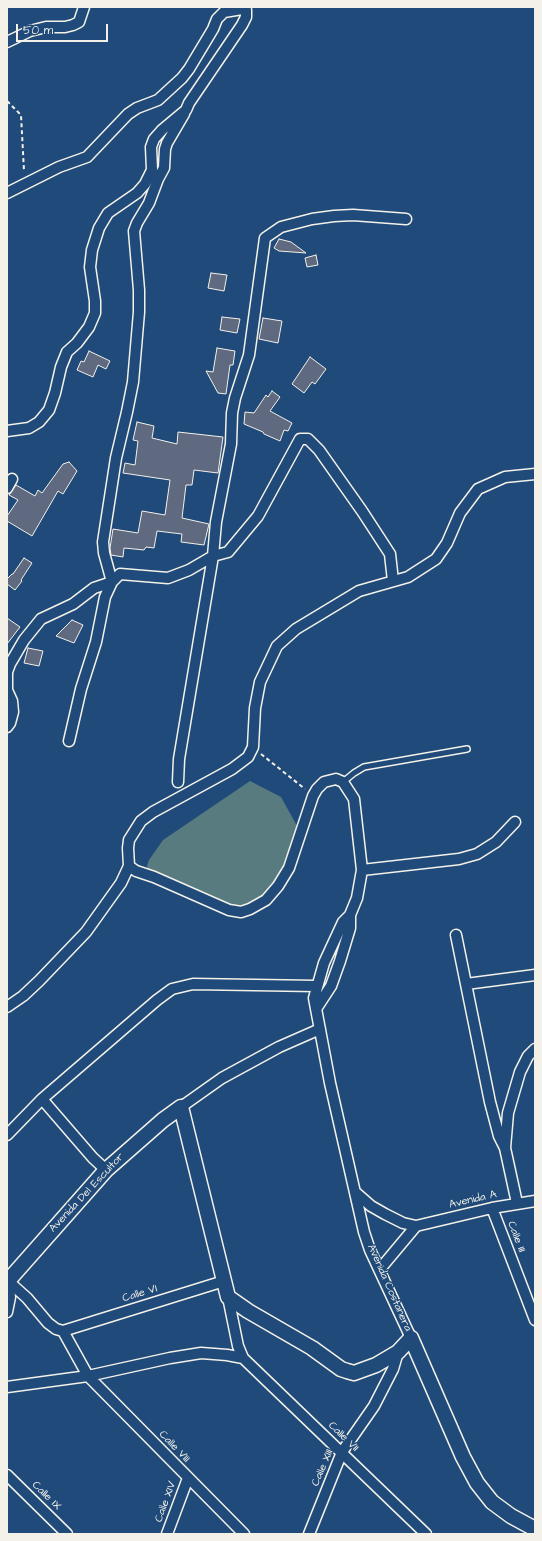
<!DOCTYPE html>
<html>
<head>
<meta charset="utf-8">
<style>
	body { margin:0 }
	#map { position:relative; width:542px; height:1541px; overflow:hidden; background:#1f4a7a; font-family:"Architects Daughter",sans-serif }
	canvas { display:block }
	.frame { position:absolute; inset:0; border:8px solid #f4f1e8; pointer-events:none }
	.scale { position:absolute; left:16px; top:24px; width:92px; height:18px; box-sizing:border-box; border:2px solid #f4f1e8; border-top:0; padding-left:5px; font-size:12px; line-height:14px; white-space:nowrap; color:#f4f1e8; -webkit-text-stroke:3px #1f4a7a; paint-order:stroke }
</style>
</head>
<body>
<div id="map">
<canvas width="542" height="1541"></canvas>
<div class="frame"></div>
<div class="scale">50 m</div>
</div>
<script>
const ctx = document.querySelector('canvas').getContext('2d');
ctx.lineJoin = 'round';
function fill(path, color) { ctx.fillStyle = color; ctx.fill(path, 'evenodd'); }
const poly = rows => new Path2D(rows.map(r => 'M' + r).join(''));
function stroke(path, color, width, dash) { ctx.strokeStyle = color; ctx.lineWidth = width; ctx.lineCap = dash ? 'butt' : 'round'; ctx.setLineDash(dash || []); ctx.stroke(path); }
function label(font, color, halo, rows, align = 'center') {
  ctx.font = font + ' "Architects Daughter",sans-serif'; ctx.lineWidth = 3; ctx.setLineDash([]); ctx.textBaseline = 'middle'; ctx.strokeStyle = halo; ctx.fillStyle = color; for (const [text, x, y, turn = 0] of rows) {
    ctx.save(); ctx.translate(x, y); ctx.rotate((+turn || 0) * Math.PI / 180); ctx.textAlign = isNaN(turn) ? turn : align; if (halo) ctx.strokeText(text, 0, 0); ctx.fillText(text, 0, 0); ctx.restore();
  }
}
fill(poly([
	[250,781,281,797,301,833,286,874,243,916,148,871,147,866,149,860,163,840]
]), '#587b80');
const building = poly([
	[279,239,291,242,306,253,279,251,274,248,279,239],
	[316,255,318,265,307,267,305,258,316,255],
	[211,273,227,275,224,291,208,288,211,273],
	[222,317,240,319,237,333,220,330,222,317],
	[263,318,282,321,278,343,259,339,263,318],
	[217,348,235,351,233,365,230,365,226,394,218,393,206,371,213,372,217,348],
	[89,351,110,361,106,369,98,365,93,377,77,370,81,361,84,362,89,351],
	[310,357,326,369,315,384,312,382,304,393,292,384,310,357],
	[272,391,280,397,270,411,292,423,288,431,284,430,280,441,264,434,263,432,244,424,245,412,254,413,266,395,268,397,272,391],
	[137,422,154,426,152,438,177,444,178,432,223,437,218,473,194,470,192,485,186,485,182,518,209,524,204,545,181,542,182,534,157,531,154,548,146,547,144,550,124,548,123,557,111,555,110,548,113,529,138,533,142,511,165,515,170,480,123,473,125,463,135,465,138,441,133,440,137,422],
	[69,462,77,471,63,494,58,491,32,536,7,521,7,516,18,500,9,495,16,485,35,496,38,490,42,493,63,464,69,462],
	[24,558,32,563,21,580,22,581,15,590,7,584,7,579,12,574,13,574,24,558],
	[7,618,20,627,7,644,7,618],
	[72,620,83,625,74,643,56,636,72,620],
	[28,648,43,651,39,666,24,663,28,648]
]);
fill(building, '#5f6a80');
stroke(building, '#f4f1e8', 1);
const lane = poly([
	[343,782,354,773,364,767,467,749]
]);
const street = poly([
	[7,42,30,31,46,27,65,27,73,25,79,22,84,7],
	[7,193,59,167,87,157,128,114,137,108,158,100,182,78,189,69,213,29,217,19,224,12,242,9,246,10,246,17,242,25,189,103,186,110,162,130,154,139,151,147,152,170,145,184,137,193,108,213,99,228,92,250,90,267,95,301,95,313,89,327,77,343,67,352,61,367,55,393,49,410,39,422,29,428,7,431],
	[7,488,12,479],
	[7,690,7,672,10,664,24,640,41,619,73,604,94,588,112,582,120,574,168,578,189,570,213,556,228,552,258,516,300,439,308,439,319,450,362,511,390,554,393,581],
	[7,727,10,723,13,712,12,701,7,690],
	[69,741,81,689,96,642,105,597,112,582,104,553,103,542,116,458,127,412,133,382,139,312,139,290,134,231,137,223,149,203,158,179,164,168,165,149,167,143,184,114],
	[178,782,179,759,213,556,216,522,231,444,232,413,235,398,249,355,265,238,281,227,312,219,334,216,353,215,406,219],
	[129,866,136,871,154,877,229,910,241,912,250,909,266,900,278,886,289,868,313,796,317,789,324,782,336,779,343,782,354,799,362,870,357,898,350,915,350,928,340,961,331,986,316,1009],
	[362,870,459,859,477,854,496,842,515,822],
	[350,915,343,922,324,963,314,998,330,1083,364,1232,370,1250,411,1338],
	[456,935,490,1102,499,1136,505,1148],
	[466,984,535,975],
	[7,1007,23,996,39,981,86,932,121,883,129,866,128,848,129,840,141,821,153,812,232,769,248,757,253,747,255,708,260,682,277,646,296,629,359,591,408,577,436,559,447,543,460,513,478,489,505,477,535,474],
	[42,1099,93,1158,106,1170],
	[181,1107,222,1078,279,1047,320,1029],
	[7,1135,42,1099,157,1000,172,989,193,984,316,986],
	[355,1192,371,1206,385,1214,403,1223,416,1226,492,1208,535,1201],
	[517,1203,505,1148,508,1113,520,1072,528,1056,535,1049],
	[492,1208,535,1320],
	[380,1269,416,1226],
	[8,1281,27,1298,48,1323,56,1329,63,1331,88,1376,244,1534],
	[228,1297,238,1346,243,1358,426,1534],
	[7,1312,10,1297,8,1281],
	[63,1331,224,1281],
	[7,1387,88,1376,170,1358,201,1353,227,1355,243,1358],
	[7,1475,67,1534],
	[167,1534,188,1478],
	[309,1534,342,1452,374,1406,393,1369,398,1352]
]);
const secondary = poly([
	[7,1282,106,1170,163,1120,181,1107,228,1297,248,1311,312,1348,341,1369,347,1371,354,1373,376,1365,398,1352,411,1338,463,1457,477,1483,492,1502,511,1516,535,1529]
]);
stroke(lane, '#f4f1e8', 8);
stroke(street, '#f4f1e8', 13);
stroke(secondary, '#f4f1e8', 17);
stroke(poly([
	[7,101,21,115,24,171],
	[261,754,305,789]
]), '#f4f1e8', 2, [4, 3]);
stroke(lane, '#1f4a7a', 5);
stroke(street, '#1f4a7a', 10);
stroke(secondary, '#1f4a7a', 14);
label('11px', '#f4f1e8', '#1f4a7a', [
	["Avenida Del Escultor",87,1193,-47],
	["Avenida A",473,1200,-13],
	["Calle III",516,1237,69],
	["Avenida Costanera",389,1288,66],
	["Calle VI",140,1294,-17],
	["Calle VII",343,1437,44],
	["Calle VIII",174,1447,46],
	["Calle XIII",323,1468,-67],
	["Calle IX",46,1496,44],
	["Calle XIV",166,1502,-70]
]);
</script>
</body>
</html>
